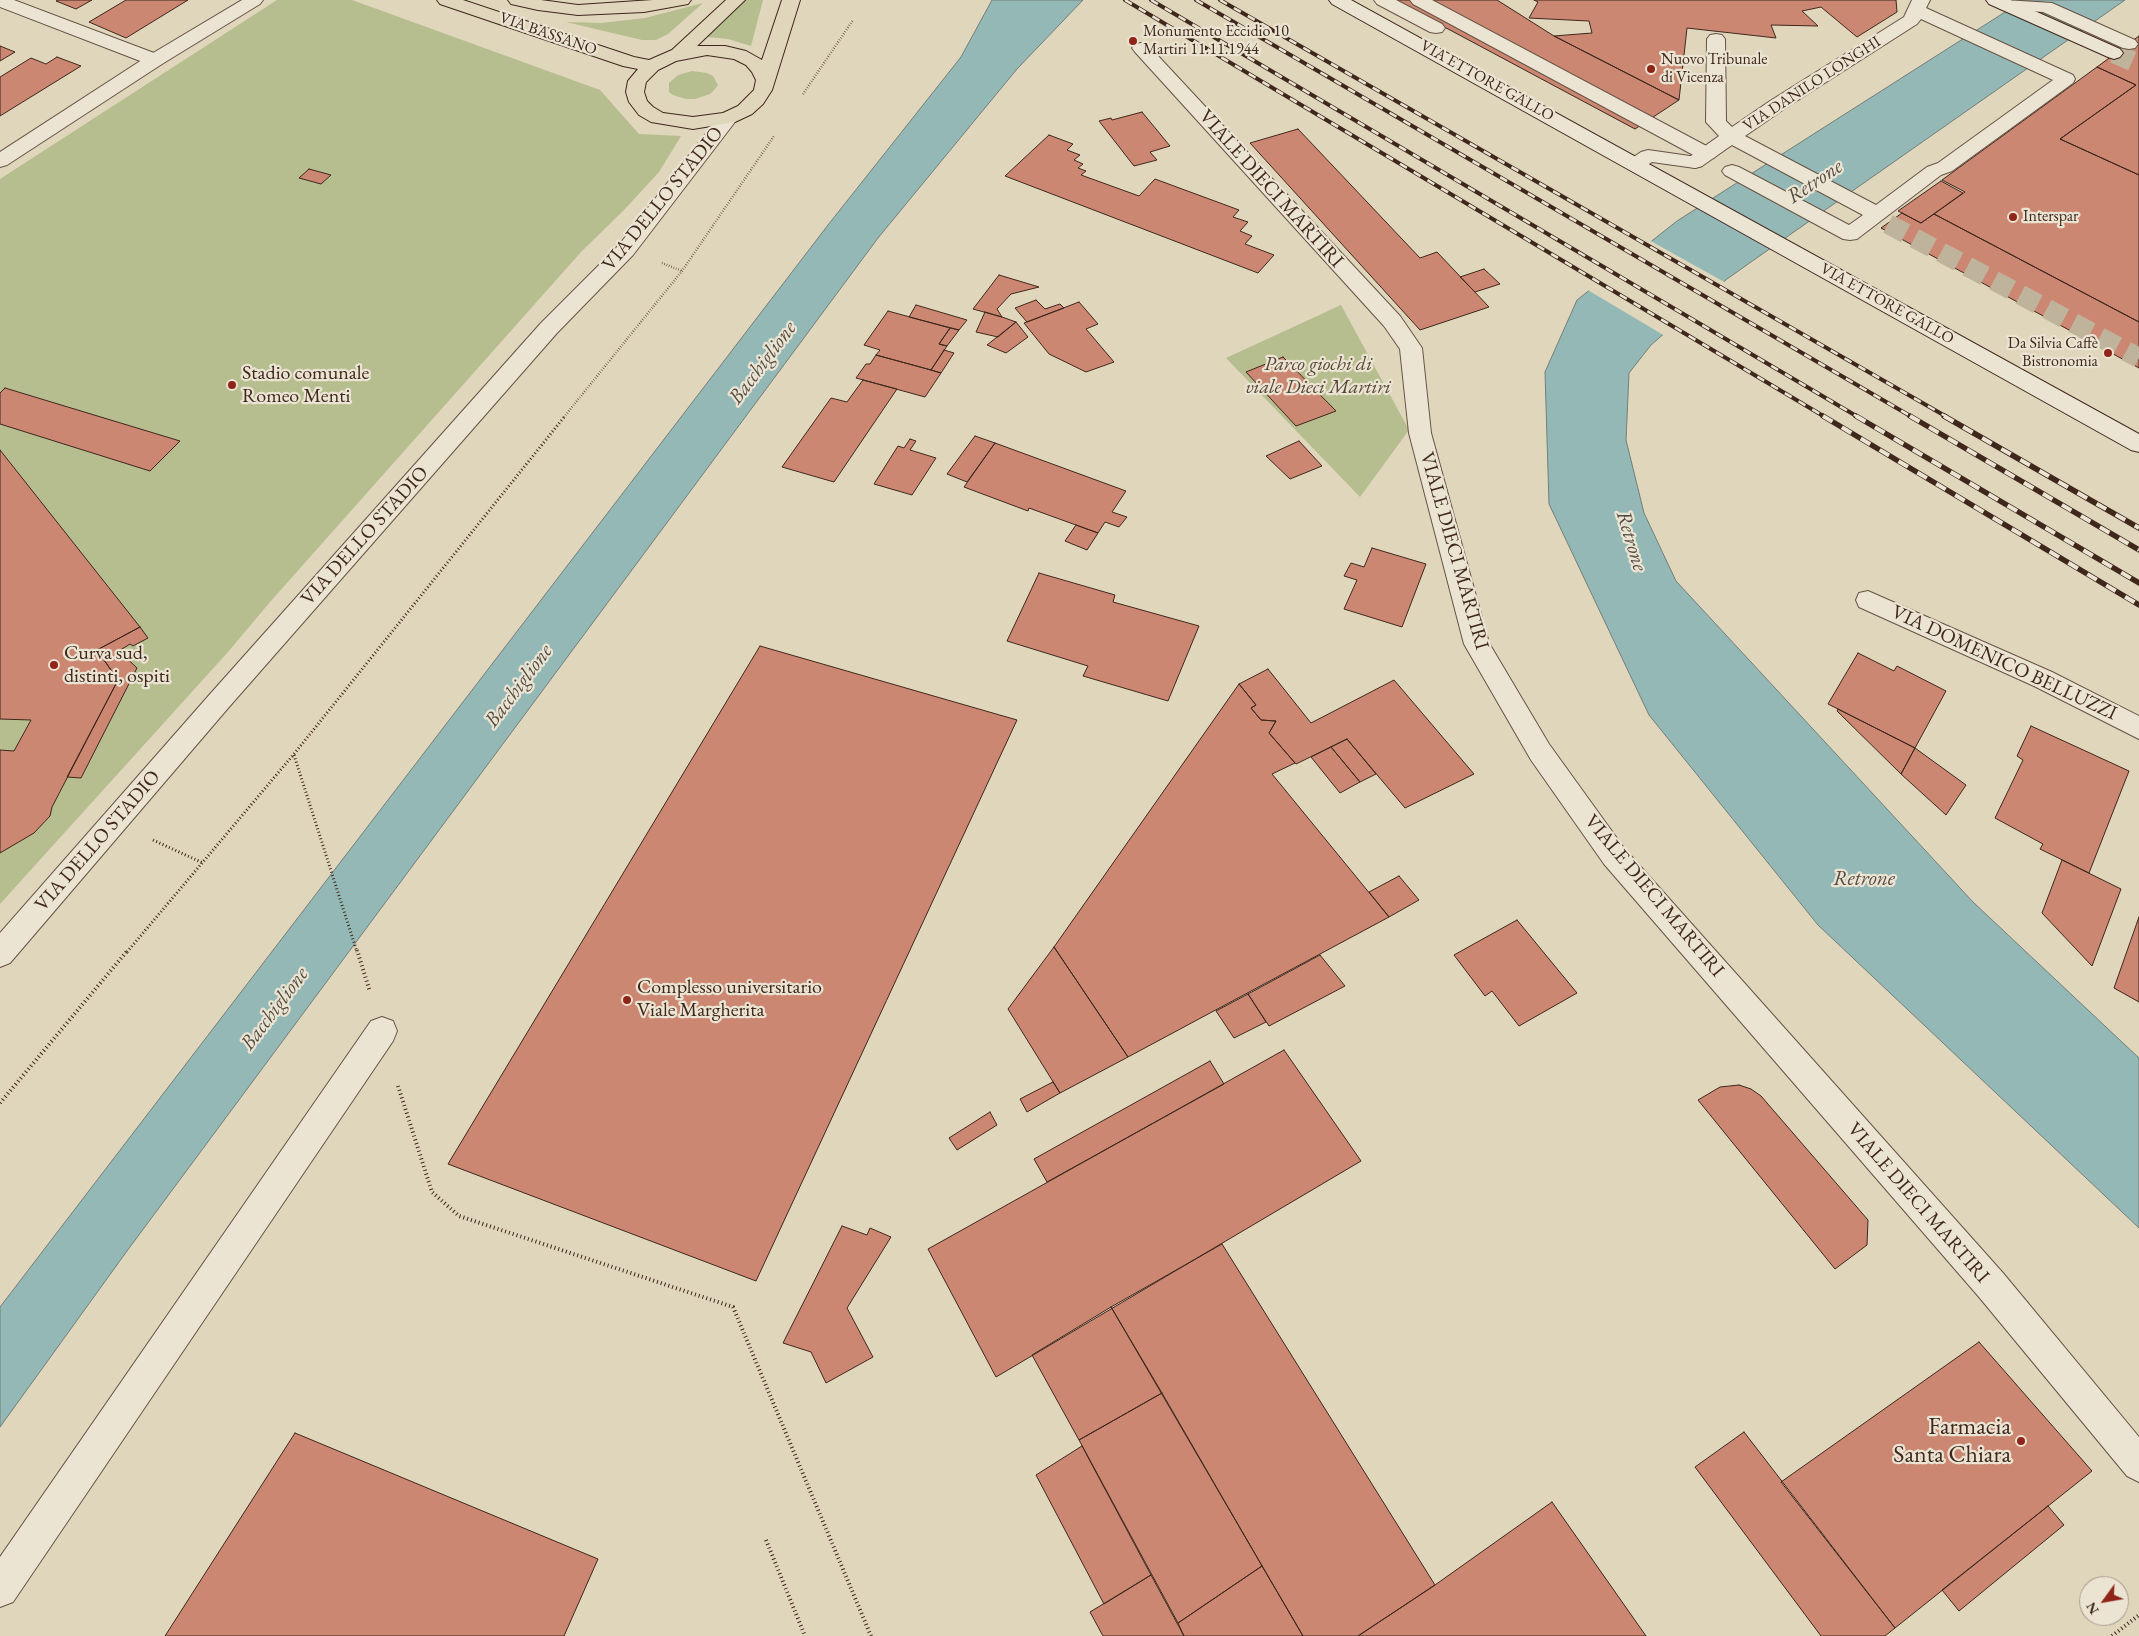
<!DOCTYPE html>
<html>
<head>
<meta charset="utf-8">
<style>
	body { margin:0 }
	#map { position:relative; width:2139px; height:1636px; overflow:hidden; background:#e0d6bc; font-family:"EB Garamond",serif }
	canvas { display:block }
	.north { position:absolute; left:2079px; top:1576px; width:50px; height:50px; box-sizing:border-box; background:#ebe4d3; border:1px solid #a6988a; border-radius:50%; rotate:238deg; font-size:14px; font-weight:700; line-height:20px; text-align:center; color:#3f271c }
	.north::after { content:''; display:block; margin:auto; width:18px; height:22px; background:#8f2418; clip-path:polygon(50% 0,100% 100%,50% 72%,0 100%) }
</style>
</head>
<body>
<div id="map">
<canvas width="2139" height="1636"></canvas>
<div class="north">N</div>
</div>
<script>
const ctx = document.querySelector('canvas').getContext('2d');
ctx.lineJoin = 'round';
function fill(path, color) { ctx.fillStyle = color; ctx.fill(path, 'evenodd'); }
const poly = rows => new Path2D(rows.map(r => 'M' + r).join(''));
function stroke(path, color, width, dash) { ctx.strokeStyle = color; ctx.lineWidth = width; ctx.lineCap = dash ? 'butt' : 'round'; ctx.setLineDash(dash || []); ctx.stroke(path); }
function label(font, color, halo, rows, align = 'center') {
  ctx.font = font + ' "EB Garamond",serif'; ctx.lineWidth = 4.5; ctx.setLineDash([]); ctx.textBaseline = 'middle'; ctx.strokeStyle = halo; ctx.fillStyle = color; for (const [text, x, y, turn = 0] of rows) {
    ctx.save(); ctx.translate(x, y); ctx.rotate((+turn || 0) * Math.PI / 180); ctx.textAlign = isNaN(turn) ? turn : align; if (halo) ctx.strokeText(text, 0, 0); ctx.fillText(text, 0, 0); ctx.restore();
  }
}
fill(poly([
	[277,0,352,0,600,90,639,134,681,136,659,172,624,210,581,252,270,602,228,652,0,904,0,179],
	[745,0,763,0,751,46,728,39,707,37],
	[703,3,668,34,656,40,642,40,566,22,602,23,645,18],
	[692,71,707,73,713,76,718,85,715,89,710,94,695,99,686,99,673,95,669,92,669,83,678,75],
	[1341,305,1409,430,1360,497,1226,358]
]), '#b6bd8e');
const water = poly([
	[992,0,1083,0,1017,69,878,238,127,1251,0,1427,0,1307,828,225,961,57,992,0],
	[2024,0,2125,0,1751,262,1727,279,1651,345,1629,373,1626,440,1644,513,1676,581,1973,902,2139,1058,2139,1228,1818,925,1649,715,1549,504,1545,372,1577,300,1677,221,2024,0]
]);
fill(water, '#94b8b6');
stroke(water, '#727e78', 1);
fill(poly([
	[1649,240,1726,283,1665,336,1586,289]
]), '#e0d6bc');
const building = poly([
	[58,0,92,0,76,9,56,1,58,0],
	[126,0,188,0,126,38,89,22,126,0],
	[1394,0,1497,0,1554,36,1679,100,1635,129,1394,0],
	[1534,0,1896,0,1897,12,1857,37,1821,7,1802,11,1818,26,1771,25,1776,38,1687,28,1679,100,1554,36,1592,33,1589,21,1529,18,1538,2,1534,0],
	[2139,36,2139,175,2060,139,2136,85,2097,67,2139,36],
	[0,46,15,52,0,61,0,46],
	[57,57,81,66,0,116,0,77,31,58,46,64,57,57],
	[2097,67,2136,85,2060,139,2139,175,2139,322,1934,214,1965,192,1942,180,2097,67],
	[1142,112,1170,146,1150,152,1157,160,1134,166,1099,121,1111,118,1112,120,1142,112],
	[1298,129,1420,258,1437,252,1489,307,1420,330,1250,143,1298,129],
	[1049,135,1073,144,1067,150,1080,155,1074,160,1083,164,1078,168,1086,171,1081,175,1139,196,1155,179,1239,210,1233,217,1248,222,1240,231,1252,236,1245,244,1274,255,1258,273,1005,176,1049,135],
	[309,169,331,175,321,184,299,178,309,169],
	[1941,181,1963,193,1921,223,1898,211,1941,181],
	[1902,213,1921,223,1934,214,2139,322,2139,368,1881,228,1902,213],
	[1484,269,1500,284,1475,292,1460,277,1484,269],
	[999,275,1039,287,1011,294,997,309,1002,317,973,309,999,275],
	[1036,300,1045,309,1060,304,1064,308,1027,322,1015,308,1036,300],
	[1079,302,1098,324,1086,329,1114,362,1086,372,1049,354,1024,323,1079,302],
	[916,305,967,320,959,330,909,317,916,305],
	[888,311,950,328,939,344,947,346,931,370,876,355,880,350,864,345,888,311],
	[985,312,1002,317,1016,322,998,337,976,332,985,312],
	[1016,322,1028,337,1006,353,987,345,1016,322],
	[950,328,959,330,947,346,939,344,950,328],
	[944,350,954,353,941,373,931,370,944,350],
	[876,355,931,370,941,373,925,397,856,378,866,364,870,364,876,355],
	[1283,357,1336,411,1296,426,1246,372,1283,357],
	[863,380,897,389,834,482,782,467,831,398,847,402,863,380],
	[5,388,180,441,150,471,0,424,0,393,5,388],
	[975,436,995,443,967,482,947,474,975,436],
	[910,439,916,441,910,450,936,458,912,495,874,484,898,446,904,448,910,439],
	[1299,441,1322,466,1290,479,1266,456,1299,441],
	[995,443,1126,491,1112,512,1127,517,1119,527,1105,522,1098,533,1029,508,1028,511,964,487,995,443],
	[0,450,140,627,97,650,118,680,52,807,50,816,34,833,0,853,0,750,14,751,31,720,0,719,0,450],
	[1076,525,1098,533,1087,550,1065,541,1076,525],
	[1372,548,1426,564,1402,627,1344,609,1357,580,1344,576,1351,563,1364,567,1372,548],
	[1039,573,1115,595,1113,602,1199,626,1168,701,1083,676,1088,666,1007,641,1039,573],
	[140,627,148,638,133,646,130,644,119,651,137,668,81,778,67,777,118,680,97,650,140,627],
	[760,646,1017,720,756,1281,448,1164,760,646],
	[1858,653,1894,671,1897,666,1946,691,1915,748,1828,704,1858,653],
	[1268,669,1311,723,1394,680,1474,774,1405,808,1347,739,1296,764,1269,733,1276,721,1261,720,1251,708,1256,705,1239,684,1268,669],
	[1239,684,1256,705,1251,708,1261,720,1276,721,1269,733,1295,763,1272,774,1389,917,1128,1057,1054,947,1239,684],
	[1838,709,1915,748,1901,774,1837,711,1838,709],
	[2031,726,2129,771,2089,873,2040,849,2043,844,1995,818,2023,760,2017,756,2031,726],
	[1347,739,1376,774,1360,782,1331,747,1347,739],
	[1331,747,1360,782,1340,793,1311,757,1331,747],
	[1915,748,1966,785,1946,815,1901,774,1915,748],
	[2062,860,2121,889,2092,966,2042,913,2062,860],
	[1399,876,1419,900,1389,917,1369,892,1399,876],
	[2139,917,2139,1002,2114,988,2139,917],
	[1517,920,1577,993,1519,1026,1492,991,1485,996,1454,955,1517,920],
	[1054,947,1128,1057,1060,1093,1008,1009,1054,947],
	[1320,955,1345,986,1269,1026,1248,994,1320,955],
	[1248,994,1266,1022,1234,1038,1216,1011,1248,994],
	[1284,1050,1361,1161,996,1377,928,1249,1284,1050],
	[1210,1061,1224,1084,1047,1182,1034,1159,1210,1061],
	[1053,1082,1060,1093,1027,1112,1020,1099,1053,1082],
	[1739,1085,1751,1089,1761,1096,1868,1220,1867,1245,1835,1269,1698,1100,1720,1087,1739,1085],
	[990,1112,997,1125,957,1150,949,1138,990,1112],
	[842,1226,867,1235,870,1228,891,1237,847,1308,873,1357,826,1383,811,1352,783,1343,842,1226],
	[1222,1244,1435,1585,1358,1636,1303,1636,1111,1307,1222,1244],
	[1111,1307,1162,1393,1079,1440,1032,1355,1111,1307],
	[1979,1342,2092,1471,1895,1628,1781,1482,1979,1342],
	[1162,1393,1262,1566,1178,1623,1079,1440,1162,1393],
	[1744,1432,1895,1628,1885,1636,1821,1636,1695,1467,1744,1432],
	[295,1433,598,1559,564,1636,165,1636,295,1433],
	[1082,1446,1151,1575,1104,1604,1036,1475,1082,1446],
	[1552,1502,1646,1636,1358,1636,1435,1585,1552,1502],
	[2048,1506,2064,1525,1959,1611,1942,1590,2048,1506],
	[1262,1566,1303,1636,1184,1636,1178,1623,1262,1566],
	[1151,1575,1184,1636,1103,1636,1090,1612,1151,1575]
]);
fill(building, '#cb8772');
stroke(building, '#3f271c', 1);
stroke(poly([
	[1888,224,2139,358]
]), '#c0b39c', 20, [20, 10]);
stroke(poly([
	[2114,53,2139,64]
]), '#c0b39c', 20, [20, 10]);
const service = poly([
	[0,0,14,0,162,56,164,60,162,64,155,66,148,64,0,7,0,0],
	[1374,0,1396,0,1442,24,1445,28,1442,32,1436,33,1430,32,1377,4,1374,0],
	[1410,0,1432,0,1714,150,1717,154,1714,158,1703,159,1705,162,1702,166,1695,168,1652,162,1643,168,1636,170,1629,168,1626,164,1629,160,1641,152,1648,150,1697,157,1413,4,1410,0],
	[2005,0,2052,3,2135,40,2138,44,2135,48,2129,49,2123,48,2043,12,2000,9,1997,5,2000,1,2005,0],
	[382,1017,393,1021,397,1031,393,1041,13,1602,0,1607,0,1557,371,1021,382,1017]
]);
const pedestrian = poly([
	[1912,0,1930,0,1926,8,2073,75,2075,79,2073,83,1952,171,1941,175,1857,239,1850,240,1843,239,1725,175,1722,171,1725,167,1732,165,1739,167,1849,225,1863,215,1732,145,1702,166,1695,168,1688,166,1685,162,1688,158,1719,136,1706,122,1707,39,1710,35,1716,34,1722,35,1725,39,1726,121,1732,127,1770,101,1904,17,1912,0],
	[1921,19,2053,80,1938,163,1927,167,1876,205,1745,136,1784,109,1917,24,1921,19]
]);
const minor = poly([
	[242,0,263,0,260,4,162,64,7,165,0,167,0,152,148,56,242,0],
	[1141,43,1147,44,1400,316,1422,348,1431,433,1489,643,1549,744,1624,848,2003,1273,2139,1437,2139,1482,2127,1476,1979,1297,1604,864,1531,760,1464,644,1409,433,1400,349,1384,326,1135,52,1132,48,1135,44,1141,43],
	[1868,591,2052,672,2139,716,2139,739,2034,686,1859,607,1856,600,1859,593,1868,591]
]);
const tertiary = poly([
	[728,112,735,114,738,118,633,255,557,333,229,707,10,963,0,967,0,933,211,693,541,323,619,245,721,114,728,112]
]);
const secondary = poly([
	[1329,0,1351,0,2139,434,2139,452,2131,450,1332,4,1329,0],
	[1986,0,2010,0,2120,49,2123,53,2120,57,2114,59,2108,57,1989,4,1986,0]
]);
const primary = poly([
	[437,0,463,0,634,57,649,60,672,50,726,0,745,0,697,46,725,46,746,51,762,60,782,0,800,0,772,90,763,104,752,114,735,122,693,129,651,122,639,115,629,102,626,92,628,81,638,69,623,66,440,4,437,0],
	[707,55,734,59,746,65,752,72,756,80,754,90,738,106,723,113,693,117,663,113,653,107,647,101,644,92,646,82,658,70,676,61,707,55],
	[508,0,541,0,578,5,653,0,691,0,688,4,644,12,578,15,538,10,511,4,508,0]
]);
stroke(service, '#675344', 2);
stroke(pedestrian, '#675344', 2);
stroke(minor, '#675344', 2);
stroke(tertiary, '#675344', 2);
stroke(secondary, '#3f271c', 2);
stroke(primary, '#3f271c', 2);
stroke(poly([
	[803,94,853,20],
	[662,263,682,271],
	[564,417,682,271,774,136]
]), '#3f271c', 2.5, [0.5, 2]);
stroke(poly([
	[294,755,357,952],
	[153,840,203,863],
	[127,952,294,754,565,416]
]), '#3f271c', 3, [1, 2.5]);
stroke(poly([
	[357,950,370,992],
	[398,1086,432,1192,459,1216,733,1307,871,1636],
	[0,1103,128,950],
	[766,1540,805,1636],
	[2112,1636,2139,1615]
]), '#3f271c', 4, [1, 3]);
fill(service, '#ebe4d3');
fill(pedestrian, '#ebe4d3');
fill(minor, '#ebe4d3');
fill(tertiary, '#ebe4d3');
fill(secondary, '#ebe4d3');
fill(primary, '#e0d6bc');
const railFar1 = poly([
	[1125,0,1825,417],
	[1151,0,1858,417],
	[1196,0,1912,417],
	[1220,0,1947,417]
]);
const rail = poly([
	[1823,416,2139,605],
	[1856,416,2139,583],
	[1910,416,2139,550],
	[1944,416,2139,528]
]);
stroke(railFar1, '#3f271c', 4);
stroke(rail, '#3f271c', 5.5);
stroke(railFar1, '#ebe4d3', 2.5, [8]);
stroke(rail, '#ebe4d3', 4, [11]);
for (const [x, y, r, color] of [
	[1133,41,5,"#8f2418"],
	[1651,69,5,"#8f2418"],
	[2013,217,5,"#8f2418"],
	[2108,353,5,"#8f2418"],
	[232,385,5,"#8f2418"],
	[54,665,5,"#8f2418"],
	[627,1000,5,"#8f2418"],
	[2021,1441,5,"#8f2418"]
]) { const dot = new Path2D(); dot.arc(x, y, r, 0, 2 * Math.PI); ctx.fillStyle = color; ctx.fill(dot); stroke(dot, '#ebe4d3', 2); }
label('16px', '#3f271c', '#ebe4d3', [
	["Monumento Eccidio 10",1143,32],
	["Martiri 11.11.1944",1143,50],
	["Nuovo Tribunale",1661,60],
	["di Vicenza",1661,78],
	["Interspar",2023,217],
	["Da Silvia Caffè",2098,344,"right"],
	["Bistronomia",2098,362,"right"]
], 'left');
label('16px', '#3f271c', '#ebe4d3', [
	["VIA BASSANO",548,34,19],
	["VIA ETTORE GALLO",1487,81,29],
	["VIA DANILO LONGHI",1812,84,-33],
	["VIA ETTORE GALLO",1887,304,29]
]);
label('20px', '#3f271c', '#ebe4d3', [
	["VIALE DIECI MARTIRI",1271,189,48],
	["VIA DELLO STADIO",663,199,-51],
	["VIA DELLO STADIO",365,536,-48],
	["VIALE DIECI MARTIRI",1454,551,74],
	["VIA DOMENICO BELLUZZI",2004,663,25],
	["VIA DELLO STADIO",98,841,-49],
	["VIALE DIECI MARTIRI",1654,896,50],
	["VIALE DIECI MARTIRI",1918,1203,49]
]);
label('italic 20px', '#574533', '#ebe4d3', [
	["Parco giochi di",1318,365],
	["viale Dieci Martiri",1318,388]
]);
label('20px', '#3f271c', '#ebe4d3', [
	["Stadio comunale",242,374],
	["Romeo Menti",242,397],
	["Curva sud,",64,654],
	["distinti, ospiti",64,677],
	["Complesso universitario",637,988],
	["Viale Margherita",637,1011]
], 'left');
label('italic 21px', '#544b42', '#ebe4d3', [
	["Retrone",1815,182,-34],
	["Bacchiglione",763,363,-53],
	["Retrone",1631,541,73],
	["Bacchiglione",519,686,-53],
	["Retrone",1864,879],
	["Bacchiglione",275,1009,-53]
]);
label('24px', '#3f271c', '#ebe4d3', [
	["Farmacia",2011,1427],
	["Santa Chiara",2011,1455]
], 'right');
</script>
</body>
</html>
